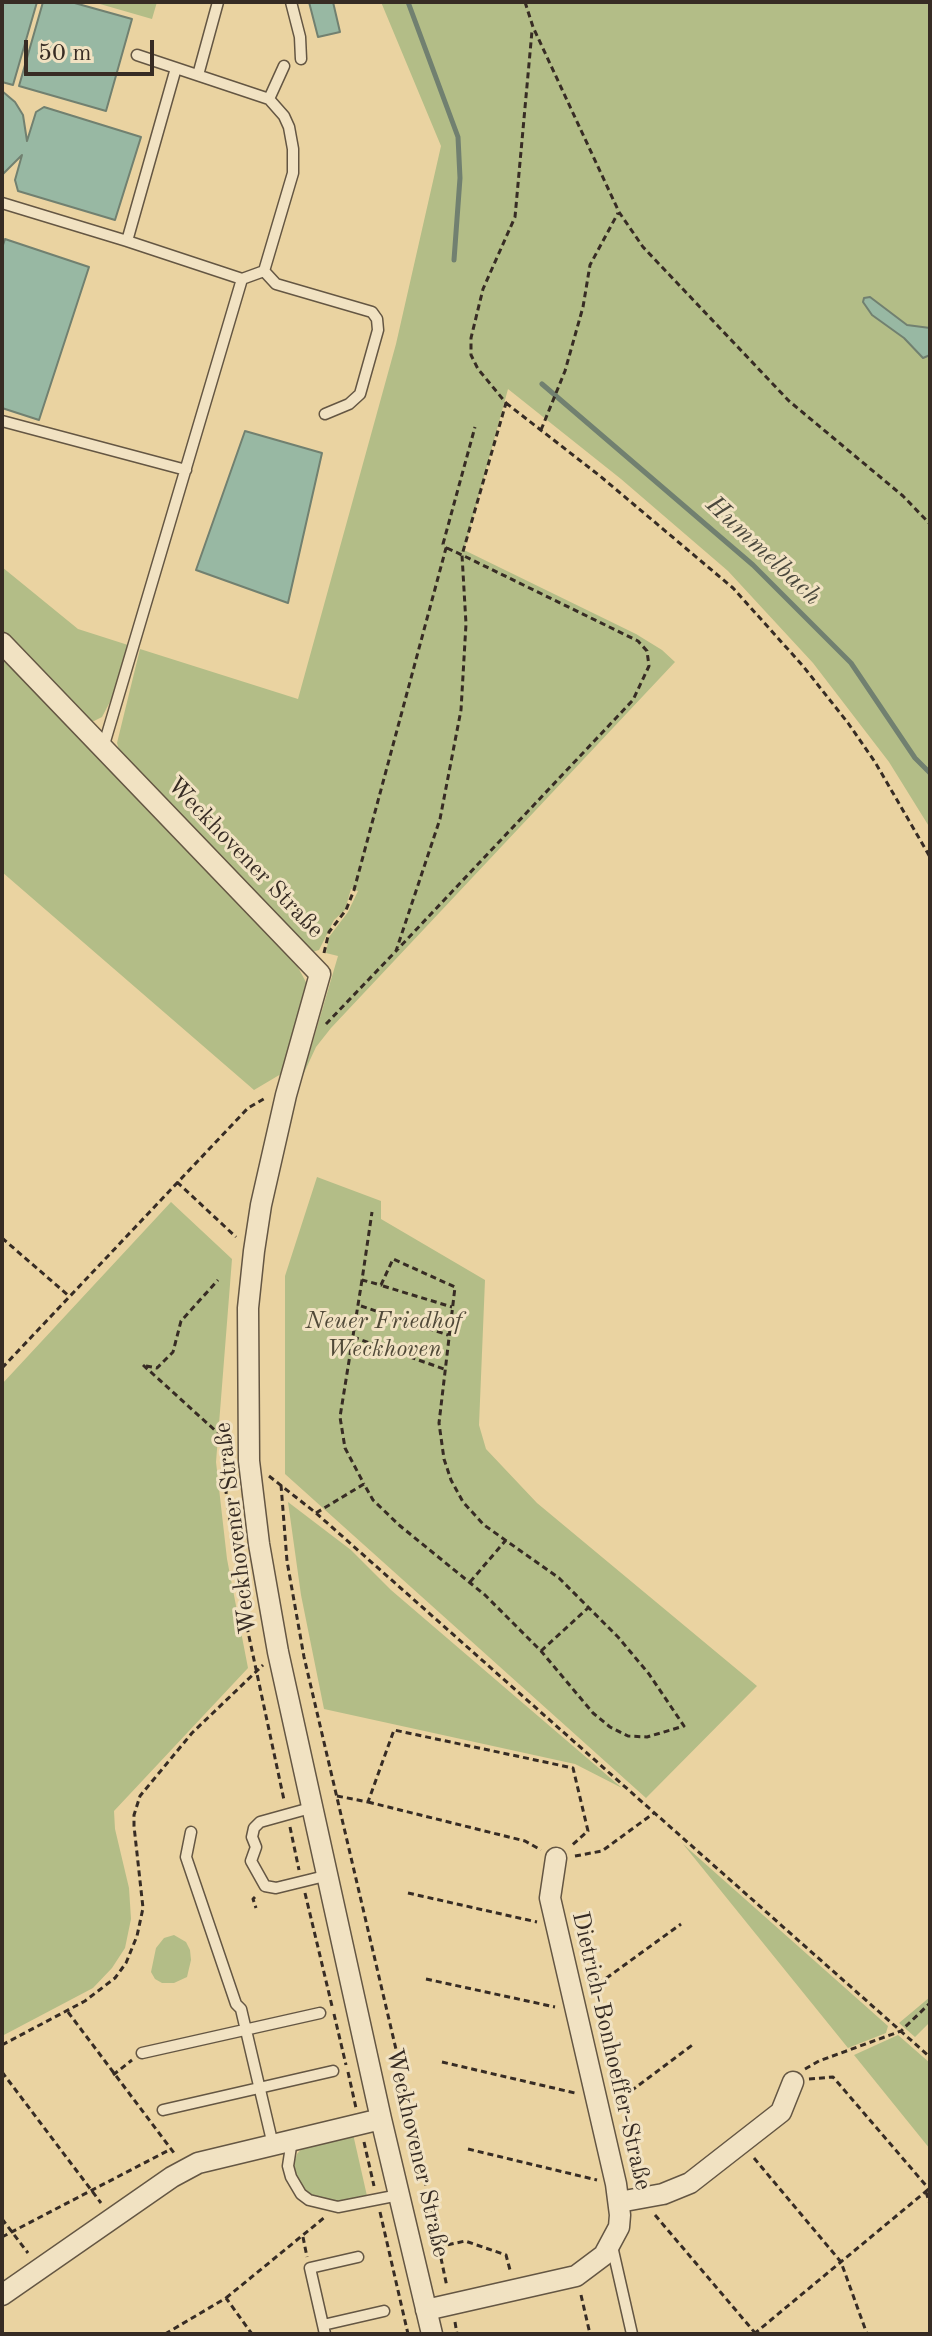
<!DOCTYPE html>
<html>
<head>
<meta charset="utf-8">
<style>
	body { margin:0 }
	#map { position:relative; width:932px; height:2336px; overflow:hidden; background:#ead3a1; font-family:"Old Standard TT",serif }
	canvas { display:block }
	.frame { position:absolute; inset:0; border:4px solid #372c24; pointer-events:none }
	.scale { position:absolute; left:24px; top:40px; width:130px; height:36px; box-sizing:border-box; border:4px solid #372c24; border-top:0; padding-left:10px; font-size:24px; line-height:28px; white-space:nowrap; color:#372c24; -webkit-text-stroke:6px #f1e2c2; paint-order:stroke }
</style>
</head>
<body>
<div id="map">
<canvas width="932" height="2336"></canvas>
<div class="frame"></div>
<div class="scale">50 m</div>
</div>
<script>
const ctx = document.querySelector('canvas').getContext('2d');
ctx.lineJoin = 'round';
function fill(path, color) { ctx.fillStyle = color; ctx.fill(path, 'evenodd'); }
const poly = rows => new Path2D(rows.map(r => 'M' + r).join(''));
function stroke(path, color, width, dash) { ctx.strokeStyle = color; ctx.lineWidth = width; ctx.lineCap = dash ? 'butt' : 'round'; ctx.setLineDash(dash || []); ctx.stroke(path); }
function label(font, color, halo, rows, align = 'center') {
  ctx.font = font + ' "Old Standard TT",serif'; ctx.lineWidth = 6; ctx.setLineDash([]); ctx.textBaseline = 'middle'; ctx.strokeStyle = halo; ctx.fillStyle = color; for (const [text, x, y, turn = 0] of rows) {
    ctx.save(); ctx.translate(x, y); ctx.rotate((+turn || 0) * Math.PI / 180); ctx.textAlign = isNaN(turn) ? turn : align; if (halo) ctx.strokeText(text, 0, 0); ctx.fillText(text, 0, 0); ctx.restore();
  }
}
fill(poly([
	[93,2,157,2,152,19],
	[381,2,930,2,930,828,889,762,813,663,728,571,621,479,508,389,464,550,636,634,662,650,675,662,331,1028,316,1047,303,1075,338,956,326,953,329,937,348,912,358,891,351,889,345,910,334,920,319,950,312,952,120,753,117,743,140,649,298,699,396,344,441,146],
	[2,567,78,629,128,645,112,698,102,717,94,721,84,720,2,635],
	[2,653,294,960,307,984,281,1074,254,1090,2,872],
	[317,1177,381,1201,381,1219,485,1280,479,1425,486,1449,537,1503,757,1686,646,1798,285,1474,285,1276],
	[171,1202,232,1259,216,1462,227,1559,248,1668,114,1811,115,1829,129,1888,131,1919,125,1948,112,1968,93,1988,2,2036,2,1384],
	[288,1502,351,1550,391,1590,622,1788,575,1764,324,1709,301,1595],
	[683,1844,888,2026,886,2033,848,2048],
	[174,1935,186,1942,190,1950,191,1960,187,1977,174,1983,162,1983,155,1979,151,1972,156,1948,164,1938],
	[930,1997,930,2022,915,2037,899,2023],
	[898,2035,930,2063,930,2149,854,2055],
	[353,2134,367,2196,336,2201,320,2199,307,2192,298,2182,293,2165,297,2154,305,2145]
]), '#b3bd87');
const water = poly([
	[2,2,37,2,13,85,2,82,2,2],
	[43,2,71,2,132,19,106,111,19,86,43,2],
	[309,2,333,2,340,32,318,37,309,2],
	[2,91,15,102,23,115,27,141,36,112,44,107,141,137,115,220,18,191,15,180,22,155,2,175,2,91],
	[5,239,89,267,39,420,2,408,2,248,5,239],
	[870,297,907,325,930,328,930,355,923,358,904,338,872,315,863,302,864,298,870,297],
	[245,431,322,453,288,603,196,570,245,431]
]);
fill(water, '#98b8a3');
stroke(water, '#718070', 2);
stroke(poly([
	[408,2,458,137,460,178,454,260],
	[542,384,753,565,851,663,915,758,930,773]
]), '#718070', 5);
const service = poly([
	[291,2,300,37,301,59],
	[176,68,127,241,242,279],
	[198,75,218,2],
	[269,99,284,66],
	[2,203,127,241],
	[264,271,276,284,372,312,377,319,378,330,360,394,349,404,325,414],
	[2,421,186,470],
	[103,748,242,279,264,271,293,173,293,149,289,127,284,116,269,99,137,55],
	[314,1807,260,1822,254,1828,252,1837,256,1847,251,1861,265,1886,276,1888,329,1875],
	[191,1832,186,1857,236,2004,241,2009,273,2145],
	[142,2053,320,2013],
	[163,2110,333,2071],
	[292,2140,288,2166,291,2177,301,2194,309,2200,338,2207,399,2195],
	[612,2246,632,2334],
	[323,2325,384,2311],
	[325,2334,310,2268,358,2257]
]);
const minor = poly([
	[2,643,320,974,286,1095,261,1205,254,1251,248,1308,249,1461,259,1544,278,1652,381,2119,432,2334],
	[619,2202,663,2194,690,2183,781,2112,793,2082],
	[2,2295,172,2177,198,2163,381,2119],
	[426,2310,576,2276,604,2255,619,2227,620,2215,616,2184,550,1898,556,1858]
]);
stroke(service, '#645643', 13);
stroke(minor, '#645643', 23);
stroke(poly([
	[525,2,533,27,619,212,643,247,789,401,903,496,930,524],
	[506,403,600,476,733,588,803,666,848,723,875,762,930,857],
	[541,430,565,371,583,307,590,265,618,213],
	[447,548,462,555,506,403,478,369,471,355,471,338,483,289,515,217,532,31],
	[324,953,329,932,346,910,354,890,446,548,443,544,475,427],
	[326,1024,396,951,440,819,461,710,466,624,462,555,638,641,647,651,649,666,633,700,396,951],
	[177,1182,236,1237],
	[2,1238,69,1296],
	[362,1280,340,1417,345,1448,364,1484],
	[383,1286,452,1307],
	[361,1306,448,1335],
	[353,1337,444,1369],
	[143,1365,229,1443],
	[146,1366,157,1368,173,1352,181,1321,218,1280],
	[2,1368,248,1108,267,1097],
	[223,1438,226,1492,241,1599,284,1800],
	[269,1476,316,1513,930,2057],
	[281,1485,287,1561,304,1657,410,2109,447,2287],
	[316,1513,364,1484,373,1500,399,1525,485,1595,541,1651,593,1713,610,1727,628,1736,647,1737,684,1726,649,1674,618,1637,559,1578,484,1525,463,1502,451,1480,444,1459,439,1423,455,1287,393,1259,381,1285,362,1280,372,1212],
	[470,1582,506,1540],
	[541,1651,588,1608],
	[337,1796,368,1802,394,1730,573,1768,588,1831,571,1846],
	[368,1802,525,1841,541,1850],
	[290,1827,299,1870],
	[575,1856,602,1851,654,1813],
	[305,1893,332,2006],
	[408,1893,537,1922],
	[255,1897,253,1899,256,1908],
	[426,1979,555,2007],
	[590,1990,681,1924],
	[68,2012,174,2153],
	[334,2014,346,2065],
	[2,2045,85,2001,115,1978,126,1963,137,1936,143,1908,134,1826,134,1815,140,1796,192,1733,263,1665],
	[442,2062,575,2093],
	[805,2069,819,2061,901,2031,930,2003],
	[2,2072,101,2203],
	[348,2072,356,2108],
	[113,2075,132,2060],
	[809,2079,833,2077,929,2189],
	[615,2103,695,2043],
	[364,2142,374,2186],
	[468,2149,597,2180],
	[754,2158,841,2262,867,2334],
	[926,2192,930,2204],
	[380,2212,408,2334],
	[655,2215,756,2334],
	[2,2219,28,2253],
	[2,2237,171,2149],
	[303,2237,307,2257],
	[438,2247,465,2241,506,2255,510,2270],
	[581,2295,590,2334],
	[226,2298,325,2217],
	[455,2322,457,2334],
	[165,2334,226,2298,252,2334],
	[754,2334,930,2188]
]), '#372c24', 3, [6, 4]);
stroke(service, '#f1e2c2', 10);
stroke(minor, '#f1e2c2', 20);
label('24px', '#372c24', '#f1e2c2', [
	["Weckhovener Straße",245,858,46],
	["Weckhovener Straße",236,1528,-97],
	["Dietrich-Bonhoeffer-Straße",611,2051,77],
	["Weckhovener Straße",417,2153,77]
]);
label('italic 24px', '#504938', '#f1e2c2', [
	["Neuer Friedhof",384,1322],
	["Weckhoven",384,1350]
]);
label('italic 26px', '#4a483d', '#f1e2c2', [
	["Hummelbach",763,551,43]
]);
</script>
</body>
</html>
